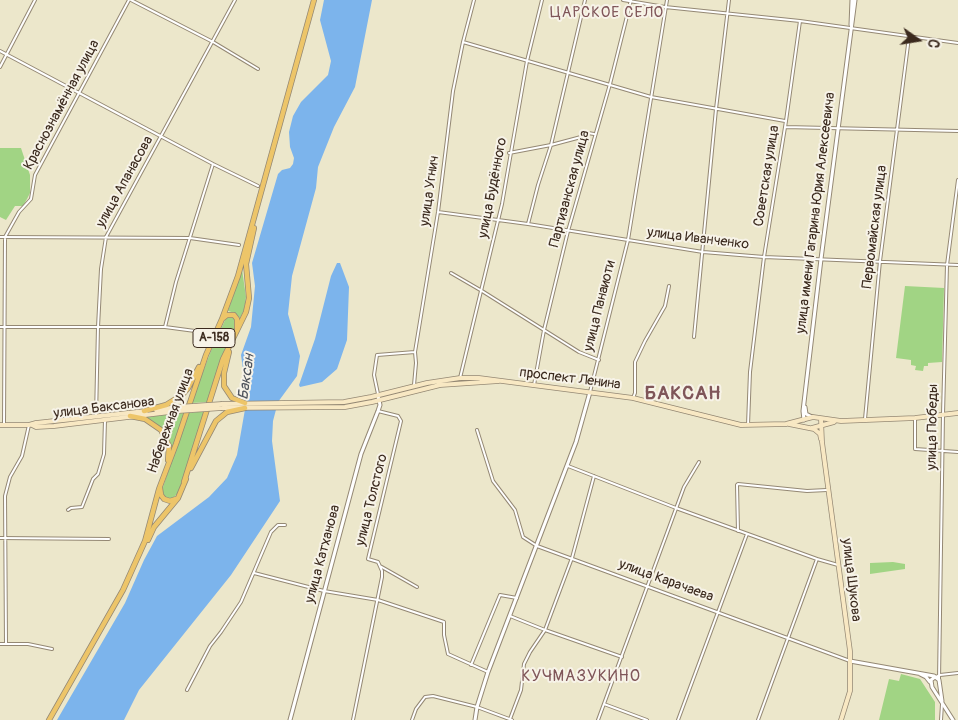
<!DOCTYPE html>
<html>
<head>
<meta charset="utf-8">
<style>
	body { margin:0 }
	#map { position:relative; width:958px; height:720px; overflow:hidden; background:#ece7cb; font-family:Pangolin,sans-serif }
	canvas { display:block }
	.north { position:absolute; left:893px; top:15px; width:50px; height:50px; -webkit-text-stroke:4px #f7f3e8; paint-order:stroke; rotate:103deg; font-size:14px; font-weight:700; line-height:20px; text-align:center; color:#3b2a1e }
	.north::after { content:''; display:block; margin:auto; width:18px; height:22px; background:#3b2a1e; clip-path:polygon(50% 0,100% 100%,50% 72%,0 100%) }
</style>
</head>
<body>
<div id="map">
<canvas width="958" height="720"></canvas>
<div class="north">С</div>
</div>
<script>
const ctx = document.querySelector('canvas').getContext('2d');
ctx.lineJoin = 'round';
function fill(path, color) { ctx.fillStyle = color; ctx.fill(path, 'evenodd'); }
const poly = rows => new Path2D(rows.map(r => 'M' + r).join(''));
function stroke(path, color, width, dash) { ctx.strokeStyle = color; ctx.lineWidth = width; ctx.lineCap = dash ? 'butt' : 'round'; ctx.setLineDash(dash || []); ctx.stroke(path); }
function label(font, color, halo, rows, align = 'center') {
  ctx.font = font + ' Pangolin,sans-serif'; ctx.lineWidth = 4; ctx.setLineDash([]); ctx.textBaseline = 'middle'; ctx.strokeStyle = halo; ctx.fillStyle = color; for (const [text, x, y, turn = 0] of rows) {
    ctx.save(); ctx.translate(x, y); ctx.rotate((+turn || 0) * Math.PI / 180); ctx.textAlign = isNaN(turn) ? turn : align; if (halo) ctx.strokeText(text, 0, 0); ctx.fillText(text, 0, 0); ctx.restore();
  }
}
fill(poly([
	[0,148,21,148,30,175,30,193,27,199,23,206,15,206,6,220,0,217],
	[242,269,246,297,244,310,240,318,235,313,228,311],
	[905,286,944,288,942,362,928,363,928,366,924,366,923,371,915,370,916,366,911,365,911,360,896,358],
	[228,316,235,317,236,326,220,362,209,402,191,403,211,351,226,318],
	[206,411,178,493,172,499,165,497,162,491,163,487,188,413],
	[184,413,172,451,163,429,147,418,148,416],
	[893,562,905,564,905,569,870,574,870,563],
	[901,674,920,679,935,702,935,720,879,720,889,679,899,681]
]), '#a1d484');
fill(poly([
	[324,0,372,0,355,87,334,127,318,167,316,188,292,276,288,314,300,356,297,376,278,402,273,421,272,441,280,501,231,575,139,690,124,720,57,720,125,603,144,560,157,536,209,497,227,478,237,455,247,398,241,355,251,327,255,286,252,263,278,174,282,170,290,168,293,164,294,158,290,147,289,132,293,116,301,102,328,75,331,61,320,20],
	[337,263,340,263,349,287,347,340,337,369,322,382,300,387,299,385,315,339,331,276]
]), '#7cb4ec');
const minor = poly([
	[131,0,213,42,258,69],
	[623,0,665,7,800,21,958,43],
	[463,42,651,97,785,121],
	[0,51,213,164,258,186],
	[0,67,35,0],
	[785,127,958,131],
	[509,153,551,145,581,137,588,133,594,134],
	[438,212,528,224,703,252,764,257,958,265],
	[528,224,538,185,551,145,585,0],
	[0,237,190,238,239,245],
	[451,273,482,291,579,352,599,360],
	[0,327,165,327,210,333],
	[165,327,176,282,213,164],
	[694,337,716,109,729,0],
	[460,378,502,204,527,61,542,0],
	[414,385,416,363,415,352,438,212,453,91,463,42,474,0],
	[534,385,544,330,568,231,610,84,631,0],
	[590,392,628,240,667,0],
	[378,394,374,375,377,355,415,352],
	[633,398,635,393,635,362,645,341,665,306,669,286],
	[96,417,98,327,101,269,106,237,235,0],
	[865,419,880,261,909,37],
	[915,419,915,449,958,452],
	[4,425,5,237,19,212,31,199,35,175,129,0],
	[748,425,750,372,764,257,786,121,800,21],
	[477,430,493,481,515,510,523,537,537,546,850,661],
	[568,466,676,508,817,559,838,565],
	[68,510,71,508,82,507,93,479,98,474,104,454,105,420],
	[738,531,737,485,738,484,807,491,827,490],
	[0,538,109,539],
	[380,566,417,587],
	[254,573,324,591,378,600,444,622,444,635,448,654,488,672],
	[510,616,545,630,622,657],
	[0,644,28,644,52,649],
	[6,644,5,496,10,477,22,456,29,425],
	[471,665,500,595,517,598],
	[936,677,940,675,958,673],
	[939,680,943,414,947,265,958,180],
	[187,690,210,646,221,632,241,602,271,532,278,525,285,525],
	[604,704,647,720],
	[510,719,521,690,524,664,530,652,545,630,572,558,594,476],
	[353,720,382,577,382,571,378,562,368,559,401,421,398,416,378,411],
	[412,720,416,709,425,697,433,696,477,707,512,720],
	[598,720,684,487,699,462],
	[678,720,747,534],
	[758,720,817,559],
	[941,720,942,704]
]);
const tertiary = poly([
	[851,25,852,0],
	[805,407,806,414,812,417],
	[804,420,803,411,821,259,855,0],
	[850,661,934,676,939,680,942,701],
	[920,674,926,677,930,682],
	[935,677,931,680,932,687,953,720],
	[290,720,361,454,378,411,380,405,378,396],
	[475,720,477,707,488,672,576,442,590,392]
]);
const secondary = poly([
	[222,404,344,402,371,397,427,383,460,378,479,378,633,398,741,425,786,424,813,417,841,421,915,418,958,413],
	[222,408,345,407,372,402,440,385,499,381],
	[156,410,178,407],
	[821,419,822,442,850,651,850,691,841,720],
	[789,424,814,429,820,434,821,439],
	[0,425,29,425,36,423,146,411],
	[32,425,36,427,54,426,178,411],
	[812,428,834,422]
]);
const primary = poly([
	[222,319,227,315,234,315,237,319,237,328],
	[229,352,224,373,224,386,232,398,245,403],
	[144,411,166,405,182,395,188,388,199,367],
	[130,416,145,419,161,430,169,446,168,460],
	[191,468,216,421,227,412,245,408],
	[184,482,223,359,246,312,249,298,246,264,254,228],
	[160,488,161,495,164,499,170,501,176,499],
	[148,540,154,527,178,498,186,479],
	[49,720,123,590,145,541,159,489,176,444,206,355,222,319,238,276,314,0]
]);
stroke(minor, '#948874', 4);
stroke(tertiary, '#948874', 5);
stroke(secondary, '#948874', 5.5);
stroke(primary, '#948874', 6);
stroke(minor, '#fff', 2);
stroke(tertiary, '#fff', 3);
stroke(secondary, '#f8e8c3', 4);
stroke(primary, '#edc569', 4.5);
const secondaryBridge = poly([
	[178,407,222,404],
	[178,411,222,408]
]);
stroke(secondaryBridge, '#948874', 5.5, []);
stroke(secondaryBridge, '#f8e8c3', 4);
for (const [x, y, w] of [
	[214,338,42]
]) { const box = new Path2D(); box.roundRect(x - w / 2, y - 9.5, w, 19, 4); ctx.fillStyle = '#f7f3e8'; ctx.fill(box); stroke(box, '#3b2a1e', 1); }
label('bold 12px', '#3b2a1e', null, [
	["А-158",214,338]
]);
label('14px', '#3b2a1e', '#f7f3e8', [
	["Краснознамённая улица",62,105,-62],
	["Советская улица",767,176,-81],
	["улица Апанасова",125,182,-61],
	["улица Будённого",493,188,-79],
	["Партизанская улица",570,189,-75],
	["улица Угнич",430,191,-82],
	["улица имени Гагарина Юрия Алексеевича",816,213,-83],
	["Первомайская улица",875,227,-83],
	["улица Иванченко",698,239,7],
	["улица Панаиоти",600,306,-76],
	["проспект Ленина",570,379,7],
	["улица Баксанова",104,408,-7],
	["Набережная улица",171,421,-70],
	["улица Победы",933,427,-89],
	["улица Толстого",372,500,-76],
	["улица Катханова",323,554,-75],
	["улица Шукова",851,580,83],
	["улица Карачаева",666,581,20]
]);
ctx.letterSpacing = '1px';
label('15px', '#7f5558', '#f7f3e8', [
	["ЦАРСКОЕ СЕЛО",607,13]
]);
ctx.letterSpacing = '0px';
label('italic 15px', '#4e535c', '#f7f3e8', [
	["Баксан",247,377,-82]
]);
ctx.letterSpacing = '1px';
label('16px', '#7f5558', '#f7f3e8', [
	["КУЧМАЗУКИНО",581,677]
]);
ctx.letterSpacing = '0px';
ctx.letterSpacing = '1px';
label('bold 19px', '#7f5558', '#f7f3e8', [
	["БАКСАН",683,394]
]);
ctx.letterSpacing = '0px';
</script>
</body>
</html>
